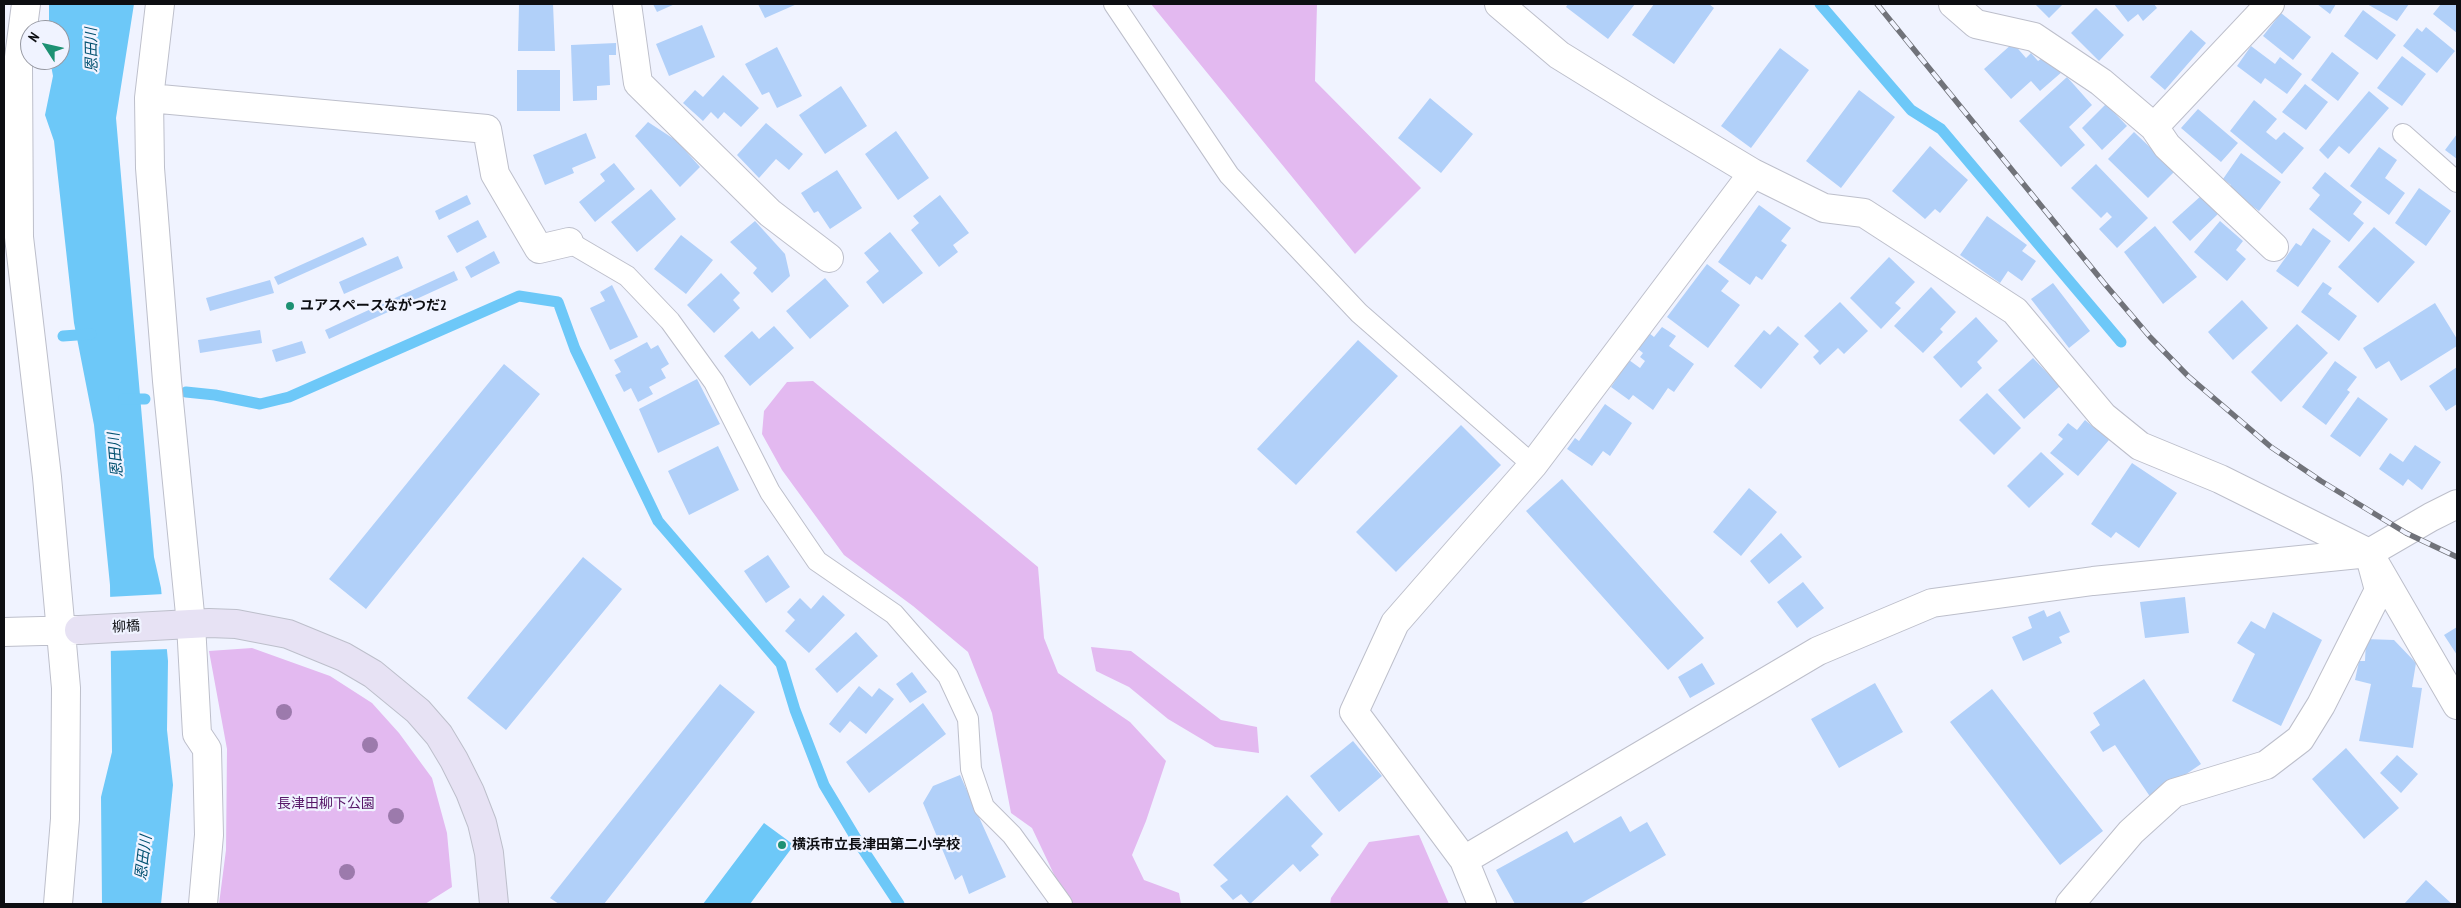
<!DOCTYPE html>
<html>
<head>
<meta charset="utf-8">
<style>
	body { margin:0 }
	#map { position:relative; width:2461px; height:908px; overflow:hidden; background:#f0f3ff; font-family:"PT Sans Narrow",sans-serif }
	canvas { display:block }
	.frame { position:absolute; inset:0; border:5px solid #0d0e12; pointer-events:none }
	.north { position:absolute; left:20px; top:20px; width:50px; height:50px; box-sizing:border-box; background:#f0f3ff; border:1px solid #9597a0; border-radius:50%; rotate:305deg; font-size:14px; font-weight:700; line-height:20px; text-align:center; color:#0d0e12 }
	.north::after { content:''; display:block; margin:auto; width:18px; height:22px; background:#1d9173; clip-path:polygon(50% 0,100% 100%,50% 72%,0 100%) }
</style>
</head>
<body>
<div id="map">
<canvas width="2461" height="908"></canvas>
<div class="frame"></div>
<div class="north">N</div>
</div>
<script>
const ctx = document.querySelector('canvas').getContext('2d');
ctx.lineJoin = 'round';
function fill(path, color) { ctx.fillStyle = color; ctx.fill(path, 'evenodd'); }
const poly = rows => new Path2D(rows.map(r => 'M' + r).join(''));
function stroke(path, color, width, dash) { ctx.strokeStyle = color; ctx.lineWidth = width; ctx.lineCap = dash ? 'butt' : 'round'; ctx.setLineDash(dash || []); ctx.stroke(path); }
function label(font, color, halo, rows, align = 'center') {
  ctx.font = font + ' "PT Sans Narrow","Noto Sans JP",sans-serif'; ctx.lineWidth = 4.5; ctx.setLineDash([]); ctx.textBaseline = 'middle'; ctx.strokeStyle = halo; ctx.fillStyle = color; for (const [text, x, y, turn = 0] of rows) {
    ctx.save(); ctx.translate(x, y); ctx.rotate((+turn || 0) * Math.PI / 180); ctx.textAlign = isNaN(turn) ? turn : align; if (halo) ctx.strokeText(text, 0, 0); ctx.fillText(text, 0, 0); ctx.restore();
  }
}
fill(poly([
	[1151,4,1317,4,1315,81,1421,188,1355,254],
	[813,381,1038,567,1044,638,1058,673,1130,722,1166,761,1146,821,1132,855,1144,880,1179,893,1181,904,1068,904,1032,828,1011,813,992,713,968,652,913,606,844,555,782,470,762,434,764,411,787,382],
	[1091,647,1131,651,1221,720,1257,727,1259,753,1215,747,1168,719,1129,687,1096,671],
	[252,648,330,676,372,703,399,733,432,778,447,833,452,887,425,904,219,904,226,850,227,749,209,651],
	[1419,835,1449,904,1330,904,1331,898,1369,842]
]), '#e3b9f0');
fill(poly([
	[49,4,134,4,116,118,154,557,161,588,168,661,167,730,173,785,161,904,102,904,101,797,112,752,110,585,94,425,74,323,54,141,45,115,53,76,50,60,60,60,60,30,49,30],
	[764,823,794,845,750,904,703,904]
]), '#6dc8f8');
fill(poly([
	[164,594,170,649,108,651,108,597]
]), '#f0f3ff');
stroke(poly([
	[1820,4,1911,110,1941,129,2121,342],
	[63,336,91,334],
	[186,392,215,395,260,404,289,397,519,296,558,302,575,349,658,521,781,664,795,710,824,785,860,845,899,904],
	[124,399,145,399]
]), '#6dc8f8', 11);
fill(poly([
	[519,4,553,4,555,51,518,51],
	[653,4,675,4,657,12],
	[758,4,797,4,765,18],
	[1568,4,1635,4,1608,39,1566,7],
	[1654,4,1709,4,1714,8,1674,64,1632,35],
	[2035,4,2063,4,2049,18],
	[2114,4,2154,4,2157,8,2143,21,2138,14,2128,22],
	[2317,4,2336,4,2330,14],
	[2367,4,2409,4,2397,21],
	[2441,4,2457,4,2457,33,2433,14],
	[2096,8,2124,35,2099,61,2071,33],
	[2363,10,2396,35,2377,60,2344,36],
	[2281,13,2311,37,2293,60,2263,36],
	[702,25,715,57,669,76,656,44],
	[2426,27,2455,51,2437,73,2403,46,2417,28,2422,32],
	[2191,30,2206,43,2165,90,2150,77],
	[616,43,616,55,609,55,610,85,597,86,597,100,573,101,571,45],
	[2013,43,2026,58,2031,53,2038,61,2048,54,2063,71,2040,91,2031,81,2011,99,1984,69],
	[2251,46,2275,64,2280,57,2302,74,2287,94,2265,78,2261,84,2237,66],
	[777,47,802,96,777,108,769,92,762,95,745,64],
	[1780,48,1809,70,1751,148,1721,126],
	[2332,52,2359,73,2338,101,2311,80],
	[2402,56,2426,74,2402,106,2377,88],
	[517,70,560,70,560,111,517,111],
	[723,75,759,108,741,127,724,112,718,119,711,112,703,121,683,103,695,90,703,97],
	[2067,77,2092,105,2069,127,2085,145,2061,167,2019,121],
	[2305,84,2328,102,2306,130,2282,112],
	[841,86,867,126,825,154,799,115],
	[1859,90,1895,117,1841,188,1806,161],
	[2369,91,2389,108,2349,154,2339,146,2328,159,2319,150],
	[1430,98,1473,134,1441,173,1398,138],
	[2254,100,2277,119,2266,132,2276,140,2284,132,2304,148,2282,174,2230,131],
	[2106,104,2127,126,2102,150,2082,128],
	[2198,109,2238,143,2221,162,2181,128],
	[648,122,677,141,700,167,680,187,635,136],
	[766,123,803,154,789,170,776,159,759,178,737,155],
	[896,131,929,178,898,200,865,154],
	[2134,132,2175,171,2148,198,2108,159],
	[586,133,596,158,572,168,574,173,545,185,533,155],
	[2457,134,2457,159,2445,150],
	[1930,146,1968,180,1940,213,1935,209,1925,219,1892,191],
	[2379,147,2397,160,2385,178,2405,193,2389,215,2350,186],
	[2241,153,2281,182,2259,211,2228,189,2231,185,2223,179],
	[614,163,635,189,595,222,579,202,605,181,600,174],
	[2096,164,2148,218,2117,248,2099,229,2112,217,2107,212,2101,218,2071,188],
	[837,170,862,208,830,229,818,211,814,213,801,193],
	[2325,172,2362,202,2353,214,2364,223,2349,242,2309,209,2320,195,2312,188],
	[2419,188,2451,211,2426,246,2395,223],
	[651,189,676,219,637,252,611,222],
	[467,195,471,204,439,220,435,211],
	[940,195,969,233,953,245,958,252,939,267,911,230,919,223,913,216],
	[2202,195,2219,213,2190,241,2172,222],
	[1759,205,1791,228,1781,241,1787,245,1762,280,1756,276,1750,285,1718,262],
	[1987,216,2027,245,2022,251,2036,261,2022,281,2008,271,2000,283,1960,255],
	[478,220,487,237,457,253,447,236],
	[755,221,785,254,790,276,772,293,753,273,757,268,730,242],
	[2220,221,2243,241,2236,250,2246,259,2227,281,2194,252],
	[2155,226,2197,277,2163,304,2124,252],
	[2374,227,2415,262,2378,303,2338,267],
	[2313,228,2331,241,2298,287,2276,271,2296,243,2301,246],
	[890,232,923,273,883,304,866,282,879,271,864,253],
	[681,235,713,260,686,294,654,269],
	[363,237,367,245,278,285,274,277],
	[494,251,500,263,471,278,465,267],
	[398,256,403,268,344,294,339,282],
	[1889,257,1915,282,1895,303,1901,308,1881,329,1850,298],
	[1707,264,1729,281,1721,291,1740,305,1708,348,1667,317],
	[454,271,458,280,329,339,325,330],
	[721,273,740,293,733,300,740,308,714,333,687,305],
	[825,278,849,306,810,339,786,311],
	[270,280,274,293,210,311,206,298],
	[2323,282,2332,288,2328,294,2357,316,2339,341,2301,312],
	[2053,283,2090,331,2069,348,2031,299],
	[612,285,638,337,610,350,590,308,605,301,600,292],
	[1931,287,1956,312,1940,329,1943,332,1923,353,1894,326],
	[2242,300,2268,328,2233,360,2208,332],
	[1840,302,1868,331,1844,354,1838,348,1820,365,1813,357,1819,351,1804,336],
	[2435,303,2457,339,2457,346,2401,381,2389,361,2376,369,2363,348],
	[1976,317,1998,341,1977,362,1982,368,1961,388,1933,357],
	[2297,324,2328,353,2281,402,2251,372],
	[774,326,794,348,750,386,724,356,752,331,759,339],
	[1778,326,1799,344,1761,389,1734,366,1764,330,1770,335],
	[1662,327,1676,336,1669,346,1694,364,1674,392,1668,388,1653,410,1633,395,1629,400,1611,387,1629,360,1640,368,1645,361,1640,357,1643,353,1638,349,1649,333,1654,337],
	[260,330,262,343,200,353,198,340],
	[1358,340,1398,376,1296,485,1257,449],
	[302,341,306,353,276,362,272,350],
	[647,342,651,349,658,345,669,364,661,369,666,378,649,387,653,394,638,402,631,388,624,392,615,375,621,372,614,360],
	[2033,358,2060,386,2024,419,1998,390],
	[2335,361,2357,377,2347,390,2350,392,2326,425,2302,407],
	[504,364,540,394,366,609,329,579],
	[2457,367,2457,404,2446,411,2429,386],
	[697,379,720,424,658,453,639,409],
	[1987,393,2021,428,1994,455,1959,420],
	[2358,397,2388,419,2360,457,2330,436],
	[1605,404,1632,423,1610,456,1603,451,1592,466,1567,449,1575,438,1579,441],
	[2085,420,2109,440,2078,476,2050,453,2063,439,2058,435,2068,423,2077,430],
	[1461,425,1501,465,1396,572,1356,532],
	[2415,445,2441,462,2422,490,2408,479,2403,486,2379,469,2390,453,2403,462],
	[718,446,739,490,689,515,668,471],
	[2041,452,2064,474,2029,508,2007,486],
	[2132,463,2177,493,2139,548,2116,532,2111,538,2091,524],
	[1562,479,1704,638,1668,670,1526,511],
	[1749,488,1777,512,1741,556,1713,532],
	[1781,533,1802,557,1769,584,1750,561],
	[768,555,790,587,766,603,744,571],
	[583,557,622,589,506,730,467,698],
	[1803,582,1824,608,1797,628,1777,602],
	[823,595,845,615,809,653,785,631,795,620,787,612,800,598,811,609],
	[2185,597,2189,633,2145,638,2140,602],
	[2044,610,2047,617,2060,611,2070,632,2059,637,2062,643,2023,661,2012,637,2032,628,2028,617],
	[2273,612,2322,640,2281,726,2232,701,2255,654,2237,643,2251,621,2265,629],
	[2457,627,2457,655,2444,635],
	[856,632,878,656,837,693,815,669],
	[2366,639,2394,640,2416,663,2412,687,2422,688,2413,748,2359,741,2371,684,2355,680,2359,661,2365,661],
	[1702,663,1715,684,1690,698,1678,677],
	[912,672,927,692,910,703,896,684],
	[2144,679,2201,764,2151,798,2115,745,2103,752,2090,732,2100,725,2093,713],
	[1875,683,1903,732,1839,768,1811,719],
	[720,684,755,712,604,904,559,904,550,898],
	[859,686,872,697,879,688,894,699,866,734,850,721,840,733,829,724],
	[1992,689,2103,831,2060,865,1950,722],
	[923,703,946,734,869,793,846,762],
	[1353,741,1382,776,1339,812,1310,776],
	[2346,748,2399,808,2364,839,2312,779],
	[2397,755,2418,774,2401,793,2380,773],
	[960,775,1006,877,969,894,962,875,955,880,923,803,933,786],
	[1287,795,1323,834,1311,846,1319,855,1300,872,1293,864,1250,904,1241,894,1233,900,1220,886,1228,880,1213,865],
	[1621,816,1630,832,1647,822,1666,855,1580,904,1515,904,1496,870,1567,831,1574,843],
	[2426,880,2452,904,2404,904]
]), '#b1d0f9');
const lane = poly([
	[1114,4,1229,175,1359,313,1533,465],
	[2403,134,2457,182],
	[569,242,627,276,670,321,714,382,770,492,817,561,894,614,948,676,968,719,971,769,984,807,1012,835,1062,904]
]);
const street = poly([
	[26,4,18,65,19,237,47,477,66,688,65,819,58,904],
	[160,4,149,98,150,168,167,381,191,624,197,734,207,749,209,835,203,904],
	[627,4,638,83,770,213,829,258],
	[1499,4,1559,55,1648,110,1753,173,1824,208,1864,213,2015,311,2103,416,2140,446,2220,479,2369,553,2379,590,2321,705,2300,739,2266,765,2174,793,2131,832,2070,904],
	[1953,4,1976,24,2034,37,2101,82,2154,127,2167,146,2274,247],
	[149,98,487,129,495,174,539,249,569,242],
	[2154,127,2270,4],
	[2369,553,2431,517,2457,504],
	[4,632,79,630],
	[1464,860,1354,712,1395,623,1533,465,1753,173],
	[1482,904,1464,860,1818,651,1932,603,2093,581,2369,553,2457,705]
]);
const secondary = poly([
	[79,630,209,623,236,624,288,634,344,657,373,674,418,711,439,735,454,760,470,792,482,823,489,853,494,904]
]);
stroke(lane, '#bdbfcb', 22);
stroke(street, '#bdbfcb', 30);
stroke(secondary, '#bdbfcb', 30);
stroke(lane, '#fff', 20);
stroke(street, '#fff', 28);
stroke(secondary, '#e7e2f4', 28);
const rail = poly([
	[1877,4,2104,283,2150,337,2188,376,2271,447,2321,481,2406,533,2457,557]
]);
stroke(rail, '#71737a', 5.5);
stroke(rail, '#f0f3ff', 4, [11]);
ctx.fillStyle = '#9c7aac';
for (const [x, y] of [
	[284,712],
	[370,745],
	[396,816],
	[347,872]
]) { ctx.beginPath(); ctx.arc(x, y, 8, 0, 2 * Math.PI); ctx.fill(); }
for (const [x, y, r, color] of [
	[290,306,5,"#1d9173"],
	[782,845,5,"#1d9173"]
]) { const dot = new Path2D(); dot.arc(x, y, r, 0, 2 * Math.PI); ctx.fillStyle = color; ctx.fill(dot); stroke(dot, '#f0f3ff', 2); }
label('bold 14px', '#0d0e12', '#f0f3ff', [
	["ユアスペースながつだ2",300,306],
	["横浜市立長津田第二小学校",792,845]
], 'left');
label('14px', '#0d0e12', '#f0f3ff', [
	["柳橋",126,627,-3]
]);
label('14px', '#571768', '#f0f3ff', [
	["長津田柳下公園",326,804]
]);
label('italic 15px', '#015070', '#f0f3ff', [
	["恩田川",92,50,-91],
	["恩田川",116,455,-95],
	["恩田川",144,858,-83]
]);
</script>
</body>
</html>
